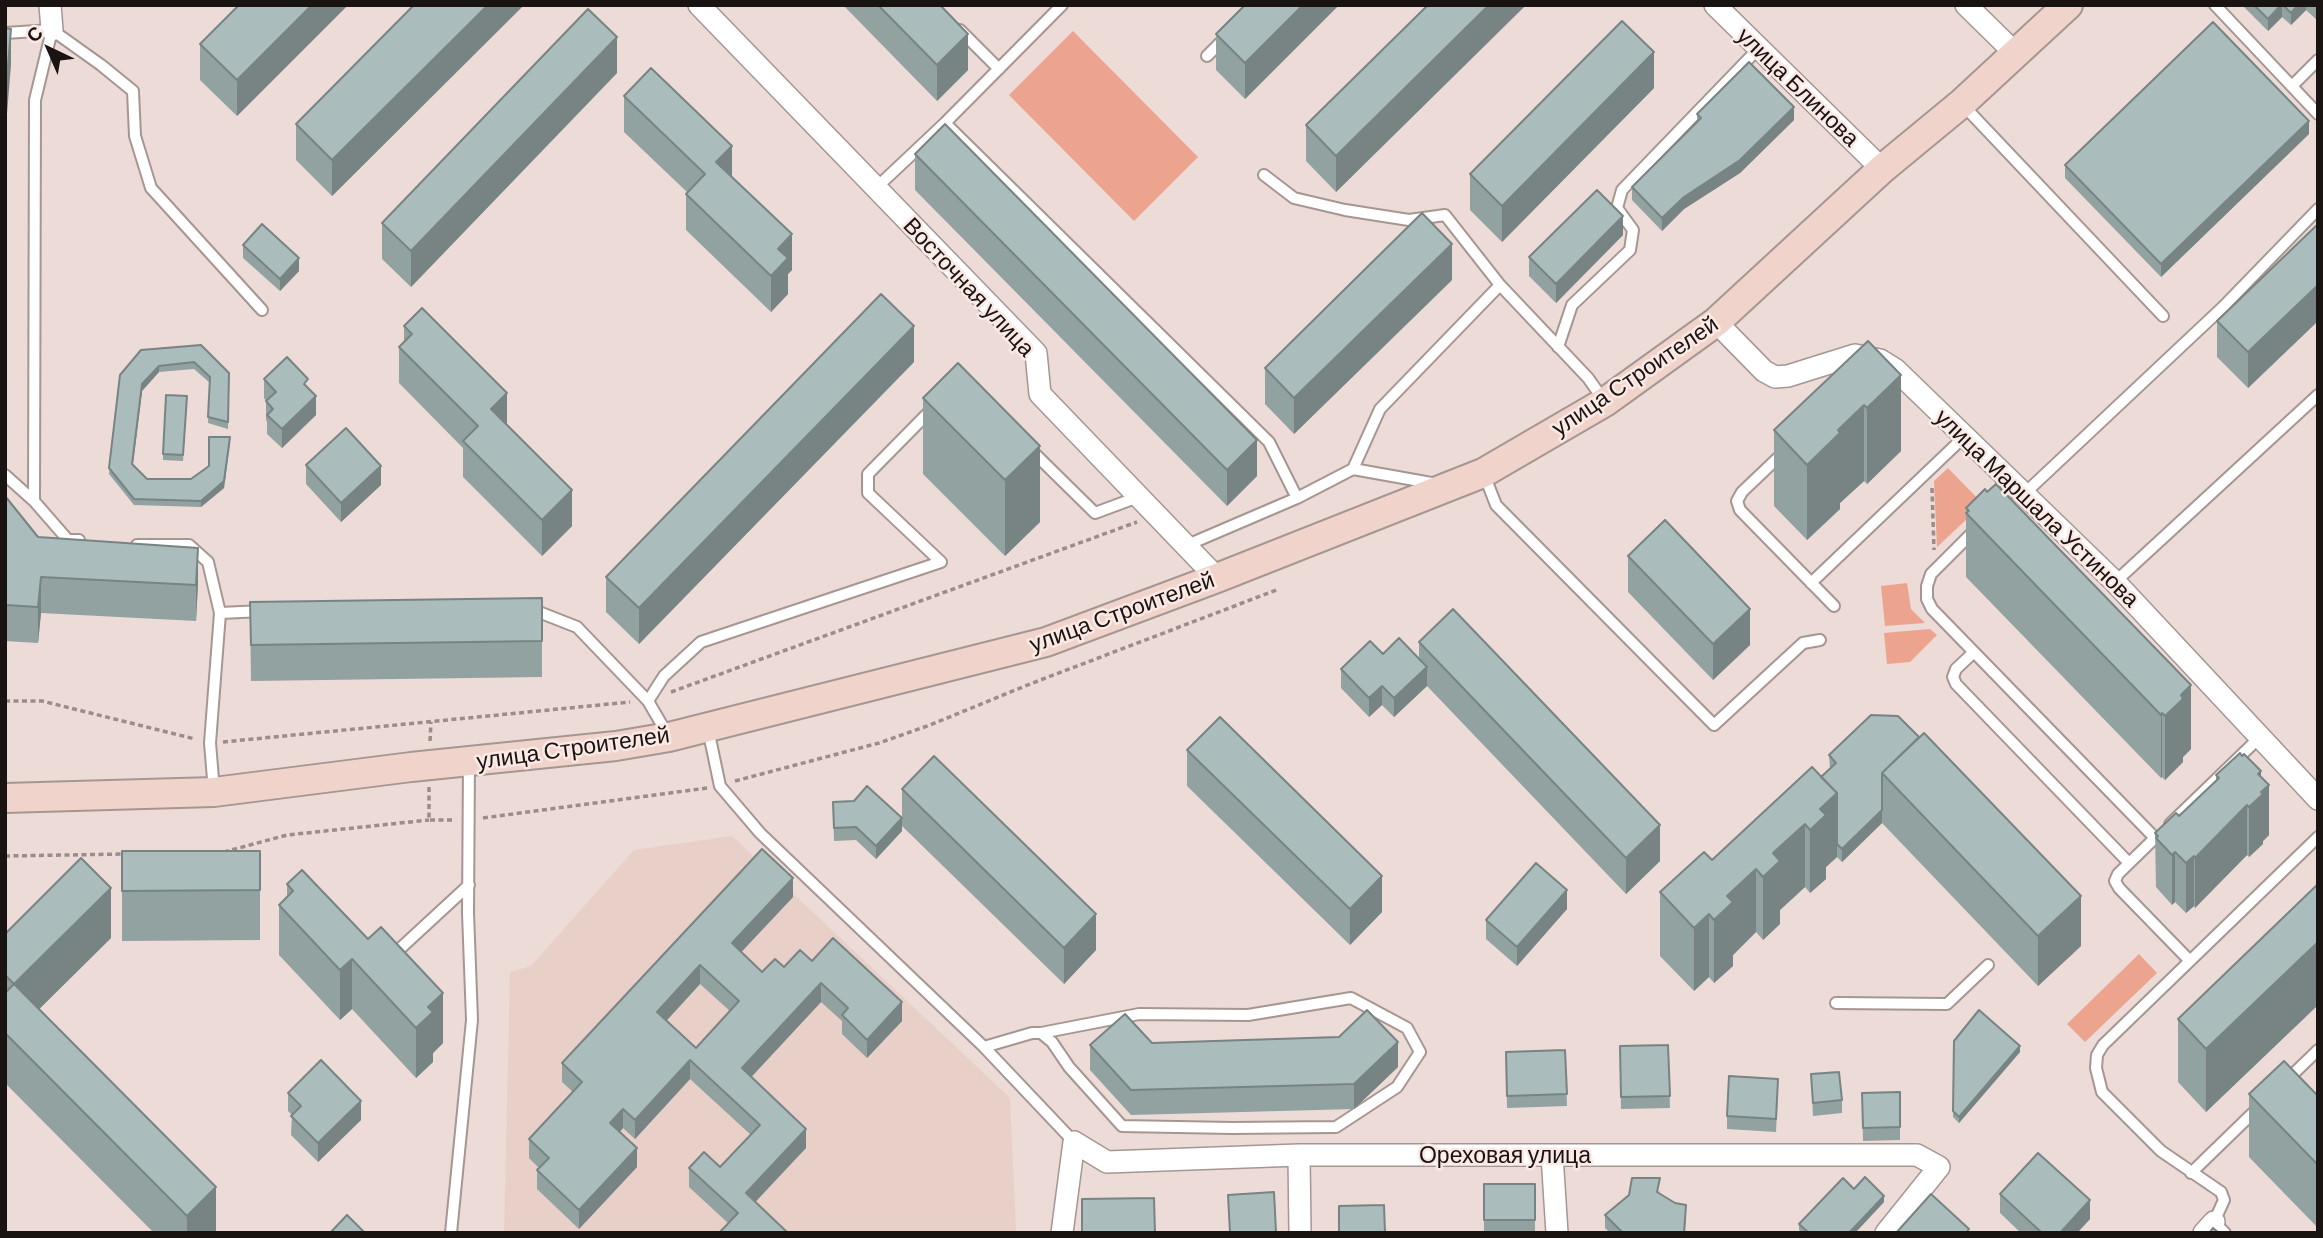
<!DOCTYPE html>
<html>
<head>
<meta charset="utf-8">
<style>
	body { margin:0 }
	#map { position:relative; width:2323px; height:1238px; overflow:hidden; background:#ecdbd6; font-family:Barlow,sans-serif }
	canvas { display:block }
	.frame { position:absolute; inset:0; border:7px solid #191311; pointer-events:none }
	.north { position:absolute; left:14px; top:14px; width:70px; height:70px; -webkit-text-stroke:5px #fae9e4; paint-order:stroke; rotate:316deg; font-size:19px; font-weight:700; line-height:28px; text-align:center; color:#191311 }
	.north::after { content:''; display:block; margin:auto; width:24px; height:32px; background:#191311; clip-path:polygon(50% 0,100% 100%,50% 72%,0 100%) }
</style>
</head>
<body>
<div id="map">
<canvas width="2323" height="1238"></canvas>
<div class="frame"></div>
<div class="north">С</div>
</div>
<script>
const ctx = document.querySelector('canvas').getContext('2d');
ctx.lineJoin = 'round';
function fill(path, color) { ctx.fillStyle = color; ctx.fill(path, 'evenodd'); }
const poly = rows => new Path2D(rows.map(r => 'M' + r).join(''));
function stroke(path, color, width, dash) { ctx.strokeStyle = color; ctx.lineWidth = width; ctx.lineCap = dash ? 'butt' : 'round'; ctx.setLineDash(dash || []); ctx.stroke(path); }
function label(font, color, halo, rows, align = 'center') {
  ctx.font = font + ' Barlow,sans-serif'; ctx.lineWidth = 5; ctx.setLineDash([]); ctx.textBaseline = 'middle'; ctx.strokeStyle = halo; ctx.fillStyle = color; for (const [text, x, y, turn = 0] of rows) {
    ctx.save(); ctx.translate(x, y); ctx.rotate((+turn || 0) * Math.PI / 180); ctx.textAlign = isNaN(turn) ? turn : align; if (halo) ctx.strokeText(text, 0, 0); ctx.fillText(text, 0, 0); ctx.restore();
  }
}
fill(poly([
	[732,836,1010,1098,1016,1233,504,1233,510,972,531,966,634,850]
]), '#e8cfc7');
fill(poly([
	[1073,31,1198,157,1134,221,1009,95],
	[1948,468,1983,504,1937,547,1934,481],
	[1907,583,1911,609,1925,623,1885,626,1881,586],
	[1930,629,1937,635,1910,662,1887,664,1884,633],
	[2139,954,2157,973,2085,1042,2067,1024]
]), '#eca48f');
const service = poly([
	[2215,5,2318,114],
	[52,30,101,65,133,91,135,136,151,188,262,310],
	[960,30,999,69],
	[5,33,52,30,35,100,34,501,68,540,79,540],
	[1207,56,1226,37],
	[2292,86,2318,60],
	[1962,104,2163,316],
	[945,123,1062,5],
	[1264,175,1294,198,1345,210,1409,220,1445,215,1500,285,1380,409,1353,469],
	[876,188,945,123,1269,442,1297,498],
	[1500,285,1588,378,1605,402],
	[1558,347,1572,305,1630,250,1633,230,1617,208,1622,190,1759,48],
	[1031,450,1095,513,1138,497],
	[1784,452,1742,492,1737,501,1740,510,1834,606],
	[1484,474,1496,505,1714,725,1803,643,1820,640],
	[5,475,34,501],
	[2024,494,2223,307,2318,209],
	[1976,529,1931,574,1927,586,1927,599,1932,609,2155,838,2118,874,2115,881,2119,888,2190,961],
	[137,545,189,545,208,562,220,613,263,611],
	[1185,546,1297,498,1353,469,1437,484],
	[2115,582,2318,395],
	[1811,583,1965,436],
	[531,609,577,627,648,701,669,737],
	[1974,652,1956,669,1953,677,1956,684,2129,863],
	[648,701,664,676,701,642,941,562,868,493,868,474,932,409],
	[708,729,720,786,760,833,984,1047,1074,1142],
	[214,791,210,743,220,613],
	[2170,824,2260,737],
	[391,957,469,885],
	[1836,1003,1947,1004,1988,965],
	[984,1047,1032,1033,1041,1033,1139,1014,1248,1015,1351,998,1407,1028,1420,1052,1397,1087,1336,1127,1232,1128,1122,1126,1069,1067,1052,1042,1041,1033],
	[2286,1081,2318,1050],
	[2191,1173,2259,1107],
	[451,1233,472,1020,468,913,469,762],
	[2225,1233,2214,1222,2224,1200,2221,1192,2161,1151,2102,1092,2096,1068,2097,1055,2103,1045,2318,837]
]);
const minor = poly([
	[50,5,52,30],
	[699,5,1036,353,1040,394,1217,578],
	[1715,5,1882,169],
	[1966,5,2016,54],
	[1716,322,1764,371,1775,377,1788,376,1855,355,1880,360,1896,370,2115,582,2318,799],
	[1299,1155,1300,1233],
	[1552,1155,1557,1233],
	[1062,1233,1074,1142,1107,1162,1299,1155,1917,1155,1939,1167,1886,1233],
	[2204,1233,2214,1222]
]);
const secondary = poly([
	[5,798,214,792,411,767,616,746,669,737,1046,642,1217,578,1483,473,1605,402,1716,322,1882,169,1962,103,2068,5]
]);
stroke(service, '#a69692', 14);
stroke(minor, '#a69692', 24);
stroke(secondary, '#a69692', 32);
stroke(poly([
	[1932,488,1934,550],
	[671,692,1137,522],
	[5,701,42,701,195,739],
	[430,741,431,722],
	[223,742,630,702],
	[735,781,879,743,930,725,1030,684,1279,589],
	[429,787,429,820,454,820],
	[483,818,707,788],
	[224,852,287,835,429,820],
	[5,856,126,854]
]), '#9a8d89', 3.5, [5, 3.5]);
stroke(service, '#fff', 10);
stroke(minor, '#fff', 21);
stroke(secondary, '#f0d4cb', 28);
fill(poly([
	[239,5,348,5,237,116,200,80,200,44],
	[414,5,524,5,332,196,296,160,296,124],
	[843,5,940,5,968,70,937,101],
	[1245,5,1339,5,1245,99,1216,70,1216,34],
	[1428,5,1526,5,1336,192,1306,161,1306,125],
	[2242,5,2318,5,2318,21,2306,10,2291,25,2282,17,2268,31],
	[617,73,411,287,382,259,382,223],
	[1654,88,1502,242,1470,210,1470,174],
	[624,96,732,177,792,270,788,274,788,294,771,312,686,230,686,194,687,192,624,132],
	[1697,114,1794,120,1740,173,1684,209,1662,231,1632,200,1632,187,1697,123],
	[2309,134,2161,277,2065,178,2065,165],
	[915,154,1257,476,1227,506,915,190],
	[2318,224,2318,321,2248,388,2217,357,2217,321],
	[1623,235,1556,303,1529,276,1529,257],
	[243,245,299,271,280,291,243,258],
	[1452,280,1294,434,1265,404,1265,368],
	[404,326,507,424,572,526,542,556,463,477,463,448,399,383,399,347,404,341],
	[1868,341,1901,451,1867,484,1864,481,1840,503,1840,509,1807,540,1774,506,1774,430],
	[201,345,229,373,228,429,208,423,210,383,194,369,159,372,142,391,133,465,147,479,191,479,209,466,230,444,224,488,201,507,134,505,109,474,120,375],
	[914,362,639,644,606,612,606,577],
	[958,363,1040,522,1005,556,923,474,923,398],
	[264,379,308,388,316,415,282,448,267,434,267,422,266,420,266,401,264,398],
	[187,402,183,461,163,460,163,454],
	[306,465,381,485,341,522,306,484],
	[1985,489,2191,749,2183,757,2183,762,2165,780,2162,777,2161,778,1966,577,1966,508],
	[5,496,38,537,198,584,196,621,41,613,38,643,5,641],
	[1628,556,1750,645,1713,680,1628,592],
	[542,598,542,677,251,681,250,602],
	[1419,642,1660,861,1626,894,1427,686,1394,717,1382,705,1369,717,1341,688,1341,669,1383,654,1419,659],
	[1871,715,2081,946,2038,986,1882,823,1842,862,1837,857,1826,867,1826,879,1810,893,1805,887,1780,910,1780,924,1763,940,1756,932,1733,955,1733,966,1714,983,1709,977,1694,991,1660,956,1660,892,1712,860,1821,777,1830,769,1829,755],
	[1187,750,1382,912,1350,945,1187,786],
	[2216,775,2261,776,2269,835,2263,841,2263,844,2249,857,2247,855,2195,908,2194,906,2186,913,2175,902,2172,905,2156,887,2155,833,2179,816,2216,781],
	[902,789,1096,950,1064,984,902,826,902,831,876,859,856,840,834,841,833,802,902,817],
	[122,851,260,851,260,940,122,941],
	[287,884,443,1043,433,1053,433,1062,416,1078,352,1009,340,1020,279,955,279,905,287,896],
	[2318,884,2318,1005,2206,1112,2178,1082,2178,1019],
	[793,897,741,952,762,972,812,961,902,1021,867,1058,842,1034,842,1021,821,1002,751,1077,806,1148,728,1223,689,1187,689,1168,720,1167,751,1135,690,1079,635,1139,623,1128,620,1132,637,1167,579,1229,537,1189,537,1170,539,1168,529,1158,529,1139,573,1092,562,1082,562,1063],
	[700,984,730,1011,696,1048,667,1020],
	[1567,909,1517,966,1486,939,1486,920],
	[5,934,111,938,39,1009,216,1233,154,1233,5,1083],
	[1954,1041,2020,1052,1959,1123,1953,1117],
	[1152,1043,1398,1067,1354,1109,1131,1115,1090,1070,1090,1045],
	[1668,1045,1670,1108,1621,1109,1620,1046],
	[1565,1050,1567,1106,1507,1108,1506,1052],
	[1811,1074,1842,1100,1842,1113,1813,1116],
	[1778,1092,1776,1132,1727,1129,1727,1116],
	[1900,1092,1900,1140,1863,1141,1862,1093],
	[288,1093,361,1120,318,1162,291,1135,292,1115,288,1111],
	[2249,1094,2318,1096,2318,1228,2249,1157],
	[1484,1184,1535,1184,1535,1233,1484,1233],
	[1854,1189,1884,1202,1855,1233,1802,1233,1799,1230,1799,1224],
	[1660,1191,1659,1193,1686,1217,1685,1233,1610,1233,1605,1228,1605,1215],
	[2000,1194,2090,1219,2077,1233,2021,1233,2000,1213]
]), '#92a2a1');
fill(poly([
	[312,5,348,5,237,116,237,80],
	[488,5,524,5,332,196,332,160],
	[1303,5,1339,5,1245,99,1245,63],
	[1489,5,1526,5,1336,192,1336,156],
	[2281,5,2282,5,2282,17,2268,31,2268,19],
	[2298,5,2306,5,2306,10,2291,25,2291,13],
	[11,29,11,65,5,138,5,102],
	[968,34,968,70,937,101,937,65],
	[617,37,617,73,411,287,411,251],
	[1654,52,1654,88,1502,242,1502,206],
	[1794,107,1794,120,1740,173,1684,209,1662,231,1662,218,1684,197],
	[2309,121,2309,134,2161,277,2161,264],
	[732,146,732,182,716,162],
	[1623,216,1623,235,1556,303,1556,284],
	[792,234,792,270,788,274,788,294,771,312,771,276,778,249],
	[1452,244,1452,280,1294,434,1294,398],
	[299,258,299,271,280,291,280,279],
	[2318,285,2318,321,2248,388,2248,352],
	[914,326,914,362,639,644,639,608],
	[159,366,159,372,142,391,132,470,142,384],
	[1901,375,1901,451,1867,484,1867,408],
	[507,393,507,429,491,409],
	[316,396,316,415,282,448,282,429],
	[1864,405,1864,481,1840,503,1840,509,1807,540,1807,465,1838,430],
	[230,437,224,488,201,507,201,501],
	[1257,440,1257,476,1227,506,1227,470],
	[1040,446,1040,522,1005,556,1005,480],
	[381,466,381,485,341,522,341,503],
	[572,490,572,526,542,556,542,520],
	[198,548,198,584,196,621,196,585],
	[41,577,41,613,38,643,38,607],
	[1750,609,1750,645,1713,680,1713,644],
	[1427,667,1427,686,1394,717,1394,698],
	[2191,685,2191,749,2183,757,2183,762,2165,780,2165,716,2181,695],
	[1382,686,1382,705,1369,717,1369,698],
	[2162,713,2162,777,2161,778,2161,715],
	[2261,771,2261,796,2261,792,2269,785,2269,835,2263,841,2263,844,2249,857,2249,807,2258,774],
	[1837,793,1837,857,1826,867,1826,879,1810,893,1810,830,1820,809],
	[2247,805,2247,855,2195,908,2195,858],
	[1882,810,1882,823,1842,862,1842,849],
	[902,818,902,831,876,859,876,846],
	[1805,824,1805,887,1780,910,1780,924,1763,940,1763,877,1773,853],
	[1660,825,1660,861,1626,894,1626,858],
	[2175,852,2175,902,2172,905,2172,855],
	[2194,856,2194,906,2186,913,2186,863],
	[1756,869,1756,932,1733,955,1733,966,1714,983,1714,920,1727,896],
	[1382,876,1382,912,1350,945,1350,909],
	[793,878,793,897,732,962,732,943],
	[111,888,111,938,14,1034,14,984],
	[1567,890,1567,909,1517,966,1517,947],
	[2081,896,2081,946,2038,986,2038,936],
	[1096,914,1096,950,1064,984,1064,948],
	[1709,914,1709,977,1694,991,1694,928],
	[2318,942,2318,1005,2206,1112,2206,1049],
	[352,959,352,1009,340,1020,340,970],
	[700,965,700,984,657,1031,657,1012],
	[821,983,821,1002,742,1087,742,1068],
	[443,993,443,1043,433,1053,433,1062,416,1078,416,1028,428,1007],
	[902,1002,902,1021,867,1058,867,1040],
	[1398,1042,1398,1067,1354,1109,1354,1084],
	[2020,1046,2020,1052,1959,1123,1959,1117],
	[690,1060,690,1079,635,1139,635,1120],
	[361,1101,361,1120,318,1162,318,1143],
	[623,1109,623,1128,610,1142,610,1123],
	[806,1129,806,1148,746,1212,746,1193],
	[637,1148,637,1167,579,1229,579,1210],
	[216,1187,216,1233,187,1233,187,1216],
	[1884,1196,1884,1202,1855,1233,1849,1233],
	[2090,1200,2090,1219,2077,1233,2060,1233]
]), '#778483');
const building = poly([
	[239,5,312,5,237,80,200,44,239,5],
	[414,5,488,5,332,160,296,124,414,5],
	[878,5,940,5,968,34,937,65,878,5],
	[1245,5,1303,5,1245,63,1216,34,1245,5],
	[1428,5,1489,5,1336,156,1306,125,1428,5],
	[2254,5,2281,5,2268,19,2254,5],
	[2283,5,2298,5,2291,13,2283,5],
	[588,9,617,37,411,251,382,223,588,9],
	[1622,21,1654,52,1502,206,1470,174,1622,21],
	[2213,22,2309,121,2161,264,2065,165,2213,22],
	[5,28,11,29,5,102,5,28],
	[1749,62,1794,107,1740,160,1684,197,1662,218,1632,187,1701,118,1697,114,1749,62],
	[651,68,732,146,716,162,792,234,778,249,788,258,771,276,686,194,705,174,624,96,651,68],
	[945,124,1257,440,1227,470,915,154,945,124],
	[1597,190,1623,216,1556,284,1529,257,1597,190],
	[1422,213,1452,244,1294,398,1265,368,1422,213],
	[262,224,299,258,280,279,243,245,262,224],
	[2318,224,2318,285,2248,352,2217,321,2318,224],
	[881,294,914,326,639,608,606,577,881,294],
	[422,308,507,393,491,409,572,490,542,520,463,441,478,426,399,347,412,334,404,326,422,308],
	[1868,341,1901,375,1867,408,1864,405,1838,430,1840,433,1807,465,1774,430,1868,341],
	[201,345,229,373,228,422,208,417,210,377,194,362,159,366,142,384,132,464,147,479,191,479,209,466,209,437,230,437,224,481,201,501,134,499,109,468,120,375,141,350,201,345],
	[287,357,308,379,304,384,316,396,282,429,267,415,273,409,266,401,276,392,264,379,287,357],
	[958,363,1040,446,1005,480,923,398,958,363],
	[166,395,187,396,183,455,163,454,166,395],
	[346,428,381,466,341,503,306,465,346,428],
	[1996,484,2191,685,2181,695,2183,699,2165,716,2162,713,2161,715,1966,513,1969,511,1966,508,1985,489,1987,492,1996,484],
	[5,496,38,537,198,548,196,585,41,577,38,607,5,605,5,496],
	[1665,520,1750,609,1713,644,1628,556,1665,520],
	[542,598,542,641,251,645,250,602,542,598],
	[1453,609,1660,825,1626,858,1419,642,1453,609],
	[1399,638,1427,667,1394,698,1382,686,1369,698,1341,669,1370,641,1383,654,1399,638],
	[1871,715,1898,716,1919,737,1882,773,1882,810,1842,849,1837,844,1837,793,1821,777,1836,763,1829,755,1871,715],
	[1220,717,1382,876,1350,909,1187,750,1220,717],
	[1924,733,2081,896,2038,936,1882,773,1924,733],
	[2240,753,2242,756,2244,754,2261,771,2258,774,2269,785,2261,792,2263,794,2249,807,2247,805,2195,858,2194,856,2186,863,2175,852,2172,855,2156,838,2158,836,2155,833,2176,813,2179,816,2219,778,2216,775,2240,753],
	[934,756,1096,914,1064,948,902,789,934,756],
	[1812,767,1837,793,1820,809,1826,815,1810,830,1805,824,1773,853,1780,861,1763,877,1756,869,1727,896,1733,902,1714,920,1709,914,1694,928,1660,892,1704,852,1712,860,1812,767],
	[867,786,902,818,876,846,856,827,834,828,833,802,854,801,867,786],
	[762,849,793,878,732,943,762,972,775,959,784,967,800,950,812,961,833,938,902,1002,867,1040,842,1015,848,1008,821,983,742,1068,806,1129,746,1193,788,1233,719,1233,738,1213,689,1168,704,1152,720,1167,760,1125,690,1060,635,1120,623,1109,610,1123,637,1148,579,1210,537,1170,549,1158,529,1139,582,1082,562,1063,762,849],
	[700,965,739,1001,696,1048,657,1012,700,965],
	[122,851,260,851,260,890,122,891,122,851],
	[81,858,111,888,14,984,216,1187,187,1216,5,1033,5,993,14,984,5,975,5,934,81,858],
	[1536,863,1567,890,1517,947,1486,920,1536,863],
	[302,870,368,939,381,927,443,993,428,1007,433,1012,416,1028,352,959,340,970,279,905,293,891,287,884,302,870],
	[2318,884,2318,942,2206,1049,2178,1019,2318,884],
	[1367,1010,1398,1042,1354,1084,1131,1090,1090,1045,1125,1014,1152,1043,1339,1037,1367,1010],
	[1979,1010,2020,1046,1959,1117,1953,1111,1954,1041,1979,1010],
	[1668,1045,1670,1096,1621,1097,1620,1046,1668,1045],
	[1565,1050,1567,1094,1507,1096,1506,1052,1565,1050],
	[321,1060,361,1101,318,1143,291,1116,301,1106,288,1093,321,1060],
	[2284,1061,2318,1096,2318,1165,2249,1094,2284,1061],
	[1839,1072,1842,1100,1813,1103,1811,1074,1839,1072],
	[1729,1076,1778,1079,1776,1119,1727,1116,1729,1076],
	[1900,1092,1900,1127,1863,1128,1862,1093,1900,1092],
	[2038,1153,2090,1200,2060,1233,2042,1233,2000,1194,2038,1153],
	[1865,1177,1884,1196,1849,1233,1809,1233,1799,1224,1843,1178,1854,1189,1865,1177],
	[1632,1178,1660,1178,1657,1192,1675,1203,1686,1205,1684,1233,1623,1233,1605,1215,1629,1195,1632,1178],
	[1484,1184,1535,1184,1535,1220,1484,1220,1484,1184],
	[1274,1192,1276,1232,1230,1233,1228,1195,1274,1192],
	[1931,1194,1969,1229,1966,1233,1896,1233,1931,1194],
	[1154,1198,1155,1233,1082,1233,1082,1199,1154,1198],
	[1384,1205,1385,1233,1339,1233,1339,1206,1384,1205],
	[347,1215,365,1233,330,1233,347,1215],
	[2213,1228,2219,1233,2209,1233,2213,1228]
]);
fill(building, '#aabcbb');
stroke(building, '#778483', 2);
label('23px', '#191311', '#fae9e4', [
	["улица Блинова",1798,87,44],
	["Восточная улица",969,287,47],
	["улица Строителей",1635,376,-34],
	["улица Маршала Устинова",2037,508,44],
	["улица Строителей",1122,612,-20],
	["улица Строителей",573,748,-8],
	["Ореховая улица",1505,1155]
]);
</script>
</body>
</html>
